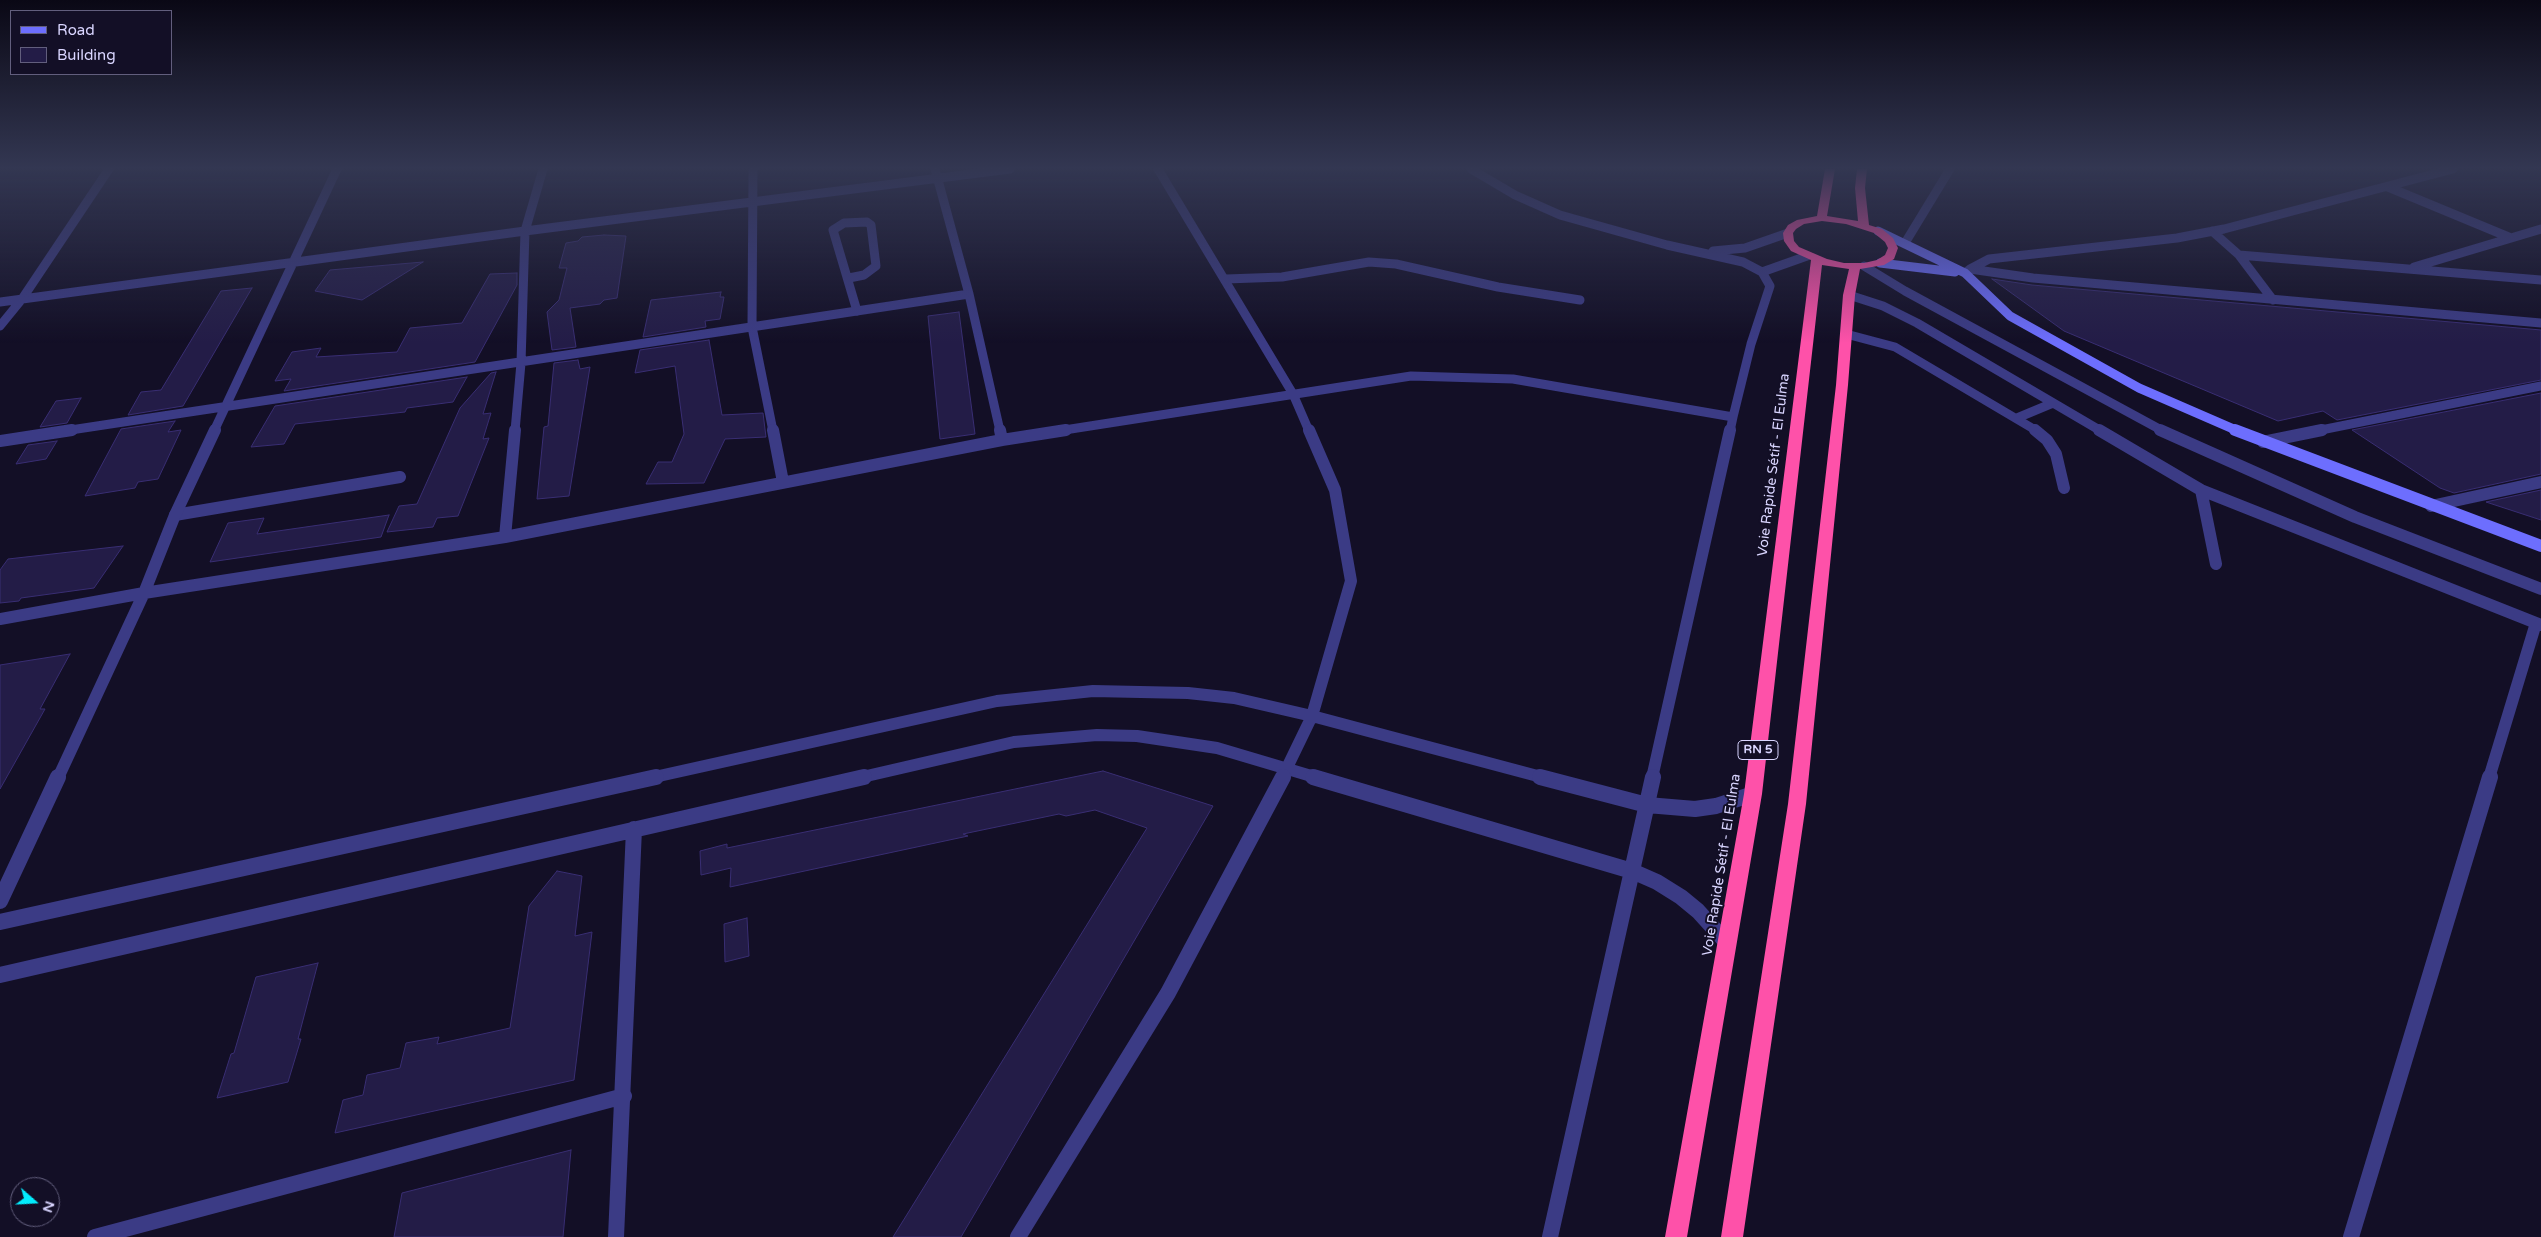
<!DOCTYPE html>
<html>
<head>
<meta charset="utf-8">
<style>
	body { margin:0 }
	#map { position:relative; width:2541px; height:1237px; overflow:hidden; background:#130f26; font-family:"Varela Round",sans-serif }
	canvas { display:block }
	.legend { position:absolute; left:10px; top:10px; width:162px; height:65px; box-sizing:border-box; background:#130f26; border:1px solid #625e7d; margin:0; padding:6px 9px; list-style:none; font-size:15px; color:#d9d5ff }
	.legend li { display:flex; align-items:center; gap:10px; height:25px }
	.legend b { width:25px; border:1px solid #625e7d }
	.north { position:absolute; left:10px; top:1177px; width:50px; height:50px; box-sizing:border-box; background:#130f26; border:1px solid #625e7d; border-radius:50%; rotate:109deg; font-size:14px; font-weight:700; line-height:20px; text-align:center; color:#d9d5ff }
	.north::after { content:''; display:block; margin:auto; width:18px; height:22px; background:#03ecfd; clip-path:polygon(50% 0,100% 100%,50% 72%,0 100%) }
</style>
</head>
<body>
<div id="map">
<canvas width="2541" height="1237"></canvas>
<ul class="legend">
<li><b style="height:6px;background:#6d6efe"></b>Road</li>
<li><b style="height:14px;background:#231c47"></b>Building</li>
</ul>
<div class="north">N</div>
</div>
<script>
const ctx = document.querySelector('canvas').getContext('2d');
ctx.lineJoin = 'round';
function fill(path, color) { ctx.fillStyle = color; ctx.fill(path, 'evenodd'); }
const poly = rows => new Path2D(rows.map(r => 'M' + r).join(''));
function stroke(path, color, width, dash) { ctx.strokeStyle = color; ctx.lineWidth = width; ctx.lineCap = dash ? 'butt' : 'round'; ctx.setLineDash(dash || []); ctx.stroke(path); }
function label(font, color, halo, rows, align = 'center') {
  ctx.font = font + ' "Varela Round",sans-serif'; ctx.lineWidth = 4; ctx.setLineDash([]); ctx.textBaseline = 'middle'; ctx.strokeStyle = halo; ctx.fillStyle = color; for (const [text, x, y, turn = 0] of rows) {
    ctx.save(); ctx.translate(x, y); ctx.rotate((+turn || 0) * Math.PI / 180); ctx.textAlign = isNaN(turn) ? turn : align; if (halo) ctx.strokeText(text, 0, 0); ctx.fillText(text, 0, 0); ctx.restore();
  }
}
const building = poly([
	[604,235,626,236,617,298,604,300,600,304,570,308,576,347,552,350,547,312,559,300,567,268,559,268,566,243,578,241,582,237,604,235],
	[423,262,362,300,315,291,330,270,423,262],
	[517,273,517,285,475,362,284,391,291,379,275,381,292,352,321,348,316,357,397,352,410,328,462,323,490,274,517,273],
	[1992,279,2032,285,2541,330,2541,380,2337,420,2323,411,2278,421,2064,331,1992,279],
	[252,288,183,406,128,415,141,392,161,390,221,291,252,288],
	[721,292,720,297,724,297,720,319,705,321,706,327,643,337,651,300,721,292],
	[959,312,975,434,940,439,928,316,959,312],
	[709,340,722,415,763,413,766,437,725,439,704,483,646,484,658,462,672,462,684,434,675,366,635,373,640,350,709,340],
	[578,360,580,369,590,367,569,496,537,499,544,427,548,426,554,363,578,360],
	[496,372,483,414,491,413,483,439,489,438,458,516,437,518,433,527,387,532,399,506,417,504,460,408,491,373,496,372],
	[467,377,453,402,407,408,405,412,295,424,284,444,251,447,275,406,467,377],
	[2541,393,2541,474,2454,493,2440,488,2352,430,2541,393],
	[81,398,67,423,40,427,56,401,81,398],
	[175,421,168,432,181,430,158,479,138,482,135,488,85,496,121,429,175,421],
	[57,441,46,459,16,464,28,445,57,441],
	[2541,490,2541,520,2486,502,2541,490],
	[389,515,381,537,210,562,228,523,264,518,257,534,389,515],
	[123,546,94,588,21,598,19,601,0,603,0,570,8,559,123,546],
	[70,654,40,709,45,709,0,789,0,665,70,654],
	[1103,771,1213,806,961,1237,893,1237,1147,828,1095,810,1066,816,1059,814,963,834,968,836,730,887,731,868,701,875,700,851,727,844,727,848,1103,771],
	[557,871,582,876,575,936,592,932,574,1080,335,1133,343,1100,363,1095,367,1075,400,1068,406,1043,439,1037,437,1044,510,1028,529,906,557,871],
	[747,918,749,956,725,962,724,924,747,918],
	[318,963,298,1039,301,1039,288,1082,217,1098,231,1054,234,1053,256,977,318,963],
	[571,1150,563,1237,394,1237,402,1193,571,1150]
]);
fill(building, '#231c47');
stroke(building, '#392e73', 1);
stroke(poly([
	[1864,266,1905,291,2163,431],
	[849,278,864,275,876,266,871,225,867,222,844,223,833,230,857,311],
	[1226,279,1282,277,1369,262,1396,264,1498,287,1580,300],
	[1849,295,1883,306,1917,323,2101,431],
	[1846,334,1895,347,2037,431],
	[2017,418,2053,403]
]), '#3b3b85', 9);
stroke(poly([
	[2035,430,2047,440,2056,454,2064,488],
	[2099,430,2201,490,2541,625],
	[2160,430,2355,517,2541,589],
	[2201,490,2216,564],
	[175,515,400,477],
	[2489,778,2536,623]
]), '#3b3b85', 12);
stroke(poly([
	[2351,1237,2490,777]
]), '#3b3b85', 16);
stroke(poly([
	[753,169,752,327,773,431],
	[935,169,969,294,1000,431],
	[1158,169,1293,394,1309,431],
	[2388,187,2511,238],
	[2212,231,2239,255,2273,300],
	[1905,243,1950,169],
	[1713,251,1745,248,1788,233],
	[2239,255,2541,280],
	[2414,267,2541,229],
	[1970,269,1989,259,2177,238,2224,229,2453,169],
	[1762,272,1807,256],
	[1965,273,1970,269,2033,278,2541,323],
	[0,302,525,231,1010,169],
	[0,326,22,299,109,169],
	[64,431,969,294],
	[214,431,337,169],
	[515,431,521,363,525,231,543,169],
	[1058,431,1411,376,1513,379,1733,417,1751,344,1770,286,1762,272,1743,262,1667,245,1560,215,1515,195,1471,169],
	[1730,431,1733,417],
	[2316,431,2541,386]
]), '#3b3b85', 9);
stroke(poly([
	[773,430,783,482],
	[1002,440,1066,430],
	[0,441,72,430],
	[2263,442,2322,430],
	[2431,506,2541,482],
	[505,537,515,430],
	[0,619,144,593,505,537,1002,440,1000,430],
	[58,778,144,593,175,515,215,430],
	[650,778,997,701,1093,691,1188,693,1234,698,1312,716,1545,778],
	[858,778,1014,742,1097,735,1137,736,1217,748,1318,778],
	[1282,778,1312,716,1351,581,1335,490,1309,430],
	[1652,778,1730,430]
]), '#3b3b85', 12);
stroke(poly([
	[1313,777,1632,871,1657,882,1681,897,1698,911,1727,943],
	[1540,777,1647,805,1695,809,1716,806,1753,794],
	[0,901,58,777],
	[0,922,656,777],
	[0,975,864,777],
	[95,1237,624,1096],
	[616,1237,634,829],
	[1018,1237,1168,993,1283,777],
	[1550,1237,1653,777]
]), '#3b3b85', 16);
stroke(poly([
	[1878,231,1965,273,2010,316,2139,388,2238,431],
	[1880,263,1955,272]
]), '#6d6efe', 9);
stroke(poly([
	[2235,430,2541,546]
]), '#6d6efe', 12);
fill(poly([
	[1825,169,1835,169,1827,216,1858,221,1855,188,1857,169,1867,169,1865,188,1869,225,1882,229,1893,238,1898,248,1894,259,1884,265,1860,269,1855,295,1848,385,1806,804,1743,1237,1721,1237,1788,804,1836,385,1843,295,1849,269,1822,265,1762,794,1687,1237,1665,1237,1744,794,1811,260,1791,251,1784,241,1783,233,1788,225,1797,220,1817,216,1825,169],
	[1822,221,1846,224,1874,233,1885,242,1888,248,1885,255,1877,260,1864,263,1844,263,1827,259,1799,247,1794,241,1793,233,1796,229,1804,224,1822,221]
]), '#fe51a9');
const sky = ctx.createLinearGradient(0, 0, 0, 343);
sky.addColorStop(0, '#0a0815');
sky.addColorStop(0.49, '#333752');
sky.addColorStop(1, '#33375200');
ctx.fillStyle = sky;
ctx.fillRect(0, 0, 2541, 343);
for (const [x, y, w] of [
	[1758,750,40]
]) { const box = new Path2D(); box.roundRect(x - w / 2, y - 9.5, w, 19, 4); ctx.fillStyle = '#130f26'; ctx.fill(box); stroke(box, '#d9d5ff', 1); }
label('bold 12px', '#d9d5ff', null, [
	["RN 5",1758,750]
]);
label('14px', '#d9d5ff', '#130f26', [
	["Voie Rapide Sétif - El Eulma",1774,465,-83],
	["Voie Rapide Sétif - El Eulma",1722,865,-81]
]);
</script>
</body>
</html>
